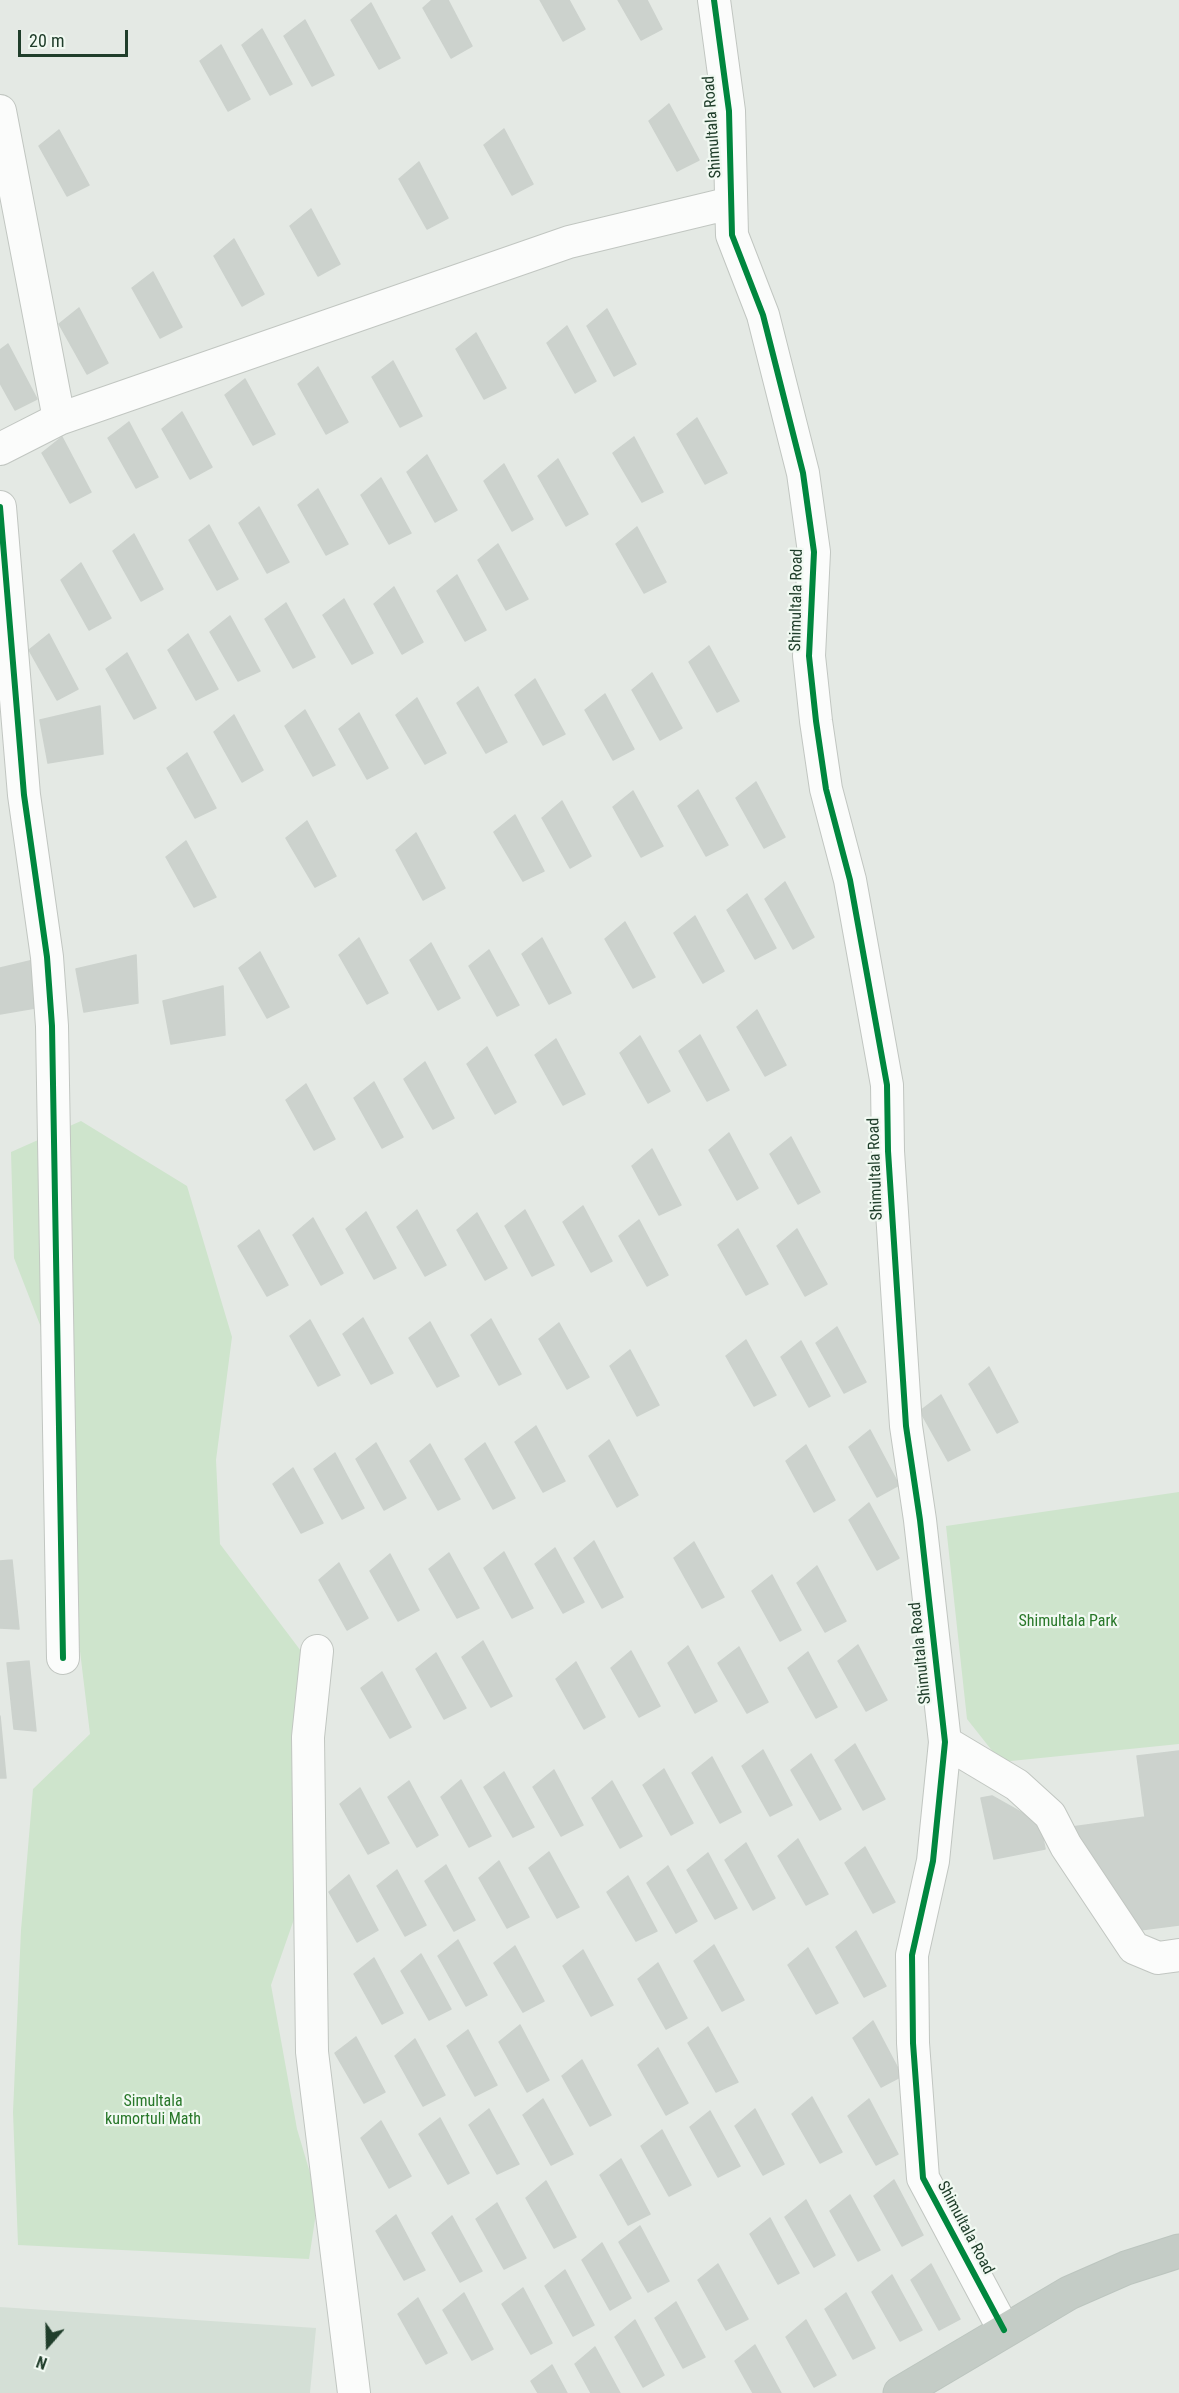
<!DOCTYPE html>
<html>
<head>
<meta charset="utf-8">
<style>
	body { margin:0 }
	#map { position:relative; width:1179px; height:2393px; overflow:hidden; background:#e4e9e4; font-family:"Roboto Condensed",sans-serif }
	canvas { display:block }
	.north { position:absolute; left:18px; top:2315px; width:60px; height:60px; -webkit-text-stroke:4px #f1f9f2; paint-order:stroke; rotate:200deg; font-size:16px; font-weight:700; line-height:24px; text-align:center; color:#203e2b }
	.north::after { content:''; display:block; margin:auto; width:21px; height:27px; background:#203e2b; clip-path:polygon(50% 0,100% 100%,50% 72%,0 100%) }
	.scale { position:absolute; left:18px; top:30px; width:110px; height:27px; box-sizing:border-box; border:3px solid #203e2b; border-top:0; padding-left:8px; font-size:18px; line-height:21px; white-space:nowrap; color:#203e2b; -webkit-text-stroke:4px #f1f9f2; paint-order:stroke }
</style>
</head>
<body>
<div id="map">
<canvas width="1179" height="2393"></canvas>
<div class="north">N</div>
<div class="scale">20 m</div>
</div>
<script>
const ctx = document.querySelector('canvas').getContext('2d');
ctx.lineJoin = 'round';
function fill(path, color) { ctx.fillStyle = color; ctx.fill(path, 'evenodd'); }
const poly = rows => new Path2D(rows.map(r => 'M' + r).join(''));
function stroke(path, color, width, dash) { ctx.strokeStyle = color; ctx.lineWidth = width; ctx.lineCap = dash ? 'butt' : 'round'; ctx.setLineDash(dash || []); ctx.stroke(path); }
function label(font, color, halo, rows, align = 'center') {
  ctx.font = font + ' "Roboto Condensed",sans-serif'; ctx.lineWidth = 4.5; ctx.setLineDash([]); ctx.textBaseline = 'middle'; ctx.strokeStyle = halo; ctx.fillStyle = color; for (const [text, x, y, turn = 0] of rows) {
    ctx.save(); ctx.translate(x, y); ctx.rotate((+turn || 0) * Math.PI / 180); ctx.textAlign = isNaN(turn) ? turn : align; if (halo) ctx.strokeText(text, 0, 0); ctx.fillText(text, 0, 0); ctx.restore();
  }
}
fill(poly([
	[0,2307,316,2328,310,2393,0,2393]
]), '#d4dfd6');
fill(poly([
	[81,1121,187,1186,232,1337,216,1460,220,1544,307,1659,300,1902,271,1985,297,2129,318,2200,309,2259,18,2245,13,2112,21,1930,33,1789,90,1734,76,1618,58,1371,14,1258,11,1152],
	[1179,1492,1179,1744,1001,1762,967,1719,946,1526]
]), '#cee4cc');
const building = poly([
	[432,0,448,0,472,46,451,58,423,8,432,0],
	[540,0,569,0,585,29,563,41,540,0],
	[618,0,647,0,662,29,641,40,618,0],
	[371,3,400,58,379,69,351,20,371,3],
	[305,20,334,75,312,86,284,36,305,20],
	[262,29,292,84,270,95,242,45,262,29],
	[221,45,250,99,228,111,200,61,221,45],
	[669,104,699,160,677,171,649,121,669,104],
	[504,129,533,184,512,195,484,145,504,129],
	[59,130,89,185,67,196,39,146,59,130],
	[419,162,448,218,427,229,399,179,419,162],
	[311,209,340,264,318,276,290,226,311,209],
	[234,239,264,294,242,306,214,256,234,239],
	[153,272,182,327,160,338,132,288,153,272],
	[79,308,108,363,87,374,59,324,79,308],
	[607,309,636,364,614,376,587,326,607,309],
	[567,326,596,381,575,393,547,343,567,326],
	[476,333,506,388,484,399,456,349,476,333],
	[8,344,37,399,15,410,0,383,0,350,8,344],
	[393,361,422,416,400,427,372,377,393,361],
	[318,367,348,422,326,434,298,384,318,367],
	[245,379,275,434,253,445,225,395,245,379],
	[182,412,212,467,190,479,162,429,182,412],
	[697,418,727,473,705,484,677,434,697,418],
	[129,422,158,477,136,488,108,438,129,422],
	[62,437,91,492,70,503,42,453,62,437],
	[634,437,663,492,642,502,613,453,634,437],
	[427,455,457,510,435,522,407,472,427,455],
	[558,459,588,514,566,526,538,476,558,459],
	[504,464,533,519,512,531,484,481,504,464],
	[381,478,411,533,389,544,361,495,381,478],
	[318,489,348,544,326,555,298,505,318,489],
	[259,507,289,562,267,573,239,523,259,507],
	[209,525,238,579,217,590,189,540,209,525],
	[637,527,666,582,644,593,616,544,637,527],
	[134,534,163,589,141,601,113,551,134,534],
	[498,544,528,599,506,610,478,560,498,544],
	[81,563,111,618,89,630,61,580,81,563],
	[457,575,486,630,465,641,437,591,457,575],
	[394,587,423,642,402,654,374,604,394,587],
	[344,599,373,653,352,664,323,615,344,599],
	[286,603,315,657,293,668,265,619,286,603],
	[230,616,260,671,238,681,210,632,230,616],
	[49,634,78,689,57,700,29,650,49,634],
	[188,634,218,689,196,700,168,650,188,634],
	[709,646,739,701,717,712,689,662,709,646],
	[127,653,156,708,134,719,106,669,127,653],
	[652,673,682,728,660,740,632,690,652,673],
	[535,679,565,734,543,745,515,695,535,679],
	[478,687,507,742,486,753,457,703,478,687],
	[605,694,634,749,613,760,585,710,605,694],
	[417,698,446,753,425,764,396,715,417,698],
	[100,706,103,754,48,763,40,720,100,706],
	[305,710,335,765,313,776,285,726,305,710],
	[359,713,388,768,367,779,339,729,359,713],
	[234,715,263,770,242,782,214,732,234,715],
	[187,753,216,808,195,818,167,768,187,753],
	[756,782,785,837,764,848,736,798,756,782],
	[698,790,728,845,706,856,678,806,698,790],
	[633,791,663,846,641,857,613,807,633,791],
	[562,801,591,856,570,868,542,818,562,801],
	[515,815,544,871,523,881,494,832,515,815],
	[307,821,336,876,315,887,286,838,307,821],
	[416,833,445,888,423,900,396,850,416,833],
	[186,841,216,897,194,907,166,857,186,841],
	[785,882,814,937,793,949,765,899,785,882],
	[747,894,776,948,755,959,727,910,747,894],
	[695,916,724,971,703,983,674,933,695,916],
	[625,922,655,977,633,988,605,939,625,922],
	[359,938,388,993,367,1004,339,955,359,938],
	[542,938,571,993,549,1004,522,954,542,938],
	[431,943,460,998,438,1010,410,960,431,943],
	[489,950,519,1005,497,1016,469,966,489,950],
	[260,952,289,1007,267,1018,239,968,260,952],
	[136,955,138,1003,84,1012,76,969,136,955],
	[38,959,41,1007,0,1014,0,968,38,959],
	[223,986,225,1035,171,1044,163,1001,223,986],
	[757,1010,786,1065,765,1076,737,1027,757,1010],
	[700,1035,729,1090,707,1101,679,1051,700,1035],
	[640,1036,670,1091,648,1103,620,1053,640,1036],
	[556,1039,585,1094,563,1105,535,1055,556,1039],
	[487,1047,516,1102,495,1114,467,1064,487,1047],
	[425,1062,454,1118,433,1129,404,1079,425,1062],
	[374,1082,403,1137,382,1148,354,1098,374,1082],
	[306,1084,335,1139,314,1150,286,1100,306,1084],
	[729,1133,758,1188,737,1200,709,1150,729,1133],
	[791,1137,820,1192,798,1204,770,1154,791,1137],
	[652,1149,681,1205,659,1215,632,1166,652,1149],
	[583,1206,612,1261,591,1272,563,1222,583,1206],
	[417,1210,446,1265,425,1276,397,1227,417,1210],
	[525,1210,554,1265,532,1276,505,1226,525,1210],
	[366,1212,396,1268,374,1279,346,1229,366,1212],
	[477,1213,507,1268,485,1280,457,1230,477,1213],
	[313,1218,343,1273,321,1285,293,1235,313,1218],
	[639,1220,668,1275,647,1286,619,1236,639,1220],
	[738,1229,768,1284,746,1295,718,1245,738,1229],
	[797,1229,827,1284,805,1296,777,1246,797,1229],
	[259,1230,288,1285,267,1296,238,1246,259,1230],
	[363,1318,393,1373,371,1384,343,1334,363,1318],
	[491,1319,521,1374,499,1385,471,1335,491,1319],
	[310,1320,340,1375,318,1386,290,1336,310,1320],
	[430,1322,459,1376,437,1387,409,1338,430,1322],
	[559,1323,589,1377,567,1389,539,1339,559,1323],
	[837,1327,866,1382,844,1393,816,1343,837,1327],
	[746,1340,776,1395,754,1406,726,1356,746,1340],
	[801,1341,830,1396,809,1407,781,1357,801,1341],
	[630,1350,659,1405,637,1416,610,1366,630,1350],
	[989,1367,1018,1422,997,1433,969,1384,989,1367],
	[941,1395,970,1450,948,1461,920,1411,941,1395],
	[536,1426,565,1481,543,1492,515,1442,536,1426],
	[870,1430,899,1485,877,1497,849,1447,870,1430],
	[609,1440,638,1495,617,1507,589,1456,609,1440],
	[376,1443,406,1498,384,1510,356,1459,376,1443],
	[485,1443,515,1498,493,1509,465,1459,485,1443],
	[430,1444,460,1499,438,1510,410,1461,430,1444],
	[806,1445,835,1500,814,1512,786,1461,806,1445],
	[335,1453,364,1508,342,1519,314,1469,335,1453],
	[293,1468,323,1523,301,1533,273,1484,293,1468],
	[869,1503,899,1558,877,1570,849,1520,869,1503],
	[594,1541,623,1597,602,1608,574,1558,594,1541],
	[694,1542,724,1597,702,1608,674,1558,694,1542],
	[555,1548,584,1602,563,1613,535,1564,555,1548],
	[504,1552,533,1608,512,1618,484,1568,504,1552],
	[449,1553,479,1608,457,1618,429,1569,449,1553],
	[390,1554,419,1610,398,1621,370,1571,390,1554],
	[12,1560,19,1629,0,1628,0,1561,12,1560],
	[339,1563,368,1618,347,1630,319,1580,339,1563],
	[817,1566,846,1621,825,1632,797,1583,817,1566],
	[772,1575,801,1630,780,1641,752,1591,772,1575],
	[483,1641,512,1696,491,1707,462,1657,483,1641],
	[858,1645,887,1700,866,1711,838,1661,858,1645],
	[688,1646,717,1701,695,1713,668,1663,688,1646],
	[739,1647,768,1702,747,1713,718,1663,739,1647],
	[631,1651,660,1706,639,1717,611,1668,631,1651],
	[808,1652,837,1707,816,1718,788,1668,808,1652],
	[436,1653,466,1708,444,1719,416,1669,436,1653],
	[29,1661,36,1731,14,1729,7,1663,29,1661],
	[576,1662,605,1717,584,1729,556,1679,576,1662],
	[382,1672,411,1727,390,1738,361,1688,382,1672],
	[0,1716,6,1778,0,1778,0,1716],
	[855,1744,885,1799,863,1810,835,1760,855,1744],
	[763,1750,792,1805,770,1816,742,1766,763,1750],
	[1179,1751,1179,1925,1132,1931,1072,1827,1145,1817,1137,1756,1179,1751],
	[811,1754,841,1809,820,1820,791,1770,811,1754],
	[712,1757,741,1812,720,1823,692,1773,712,1757],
	[664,1769,693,1823,671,1835,643,1785,664,1769],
	[554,1770,583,1825,561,1836,533,1787,554,1770],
	[504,1772,534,1827,513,1837,484,1787,504,1772],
	[461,1780,491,1836,469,1847,441,1797,461,1780],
	[409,1781,438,1835,417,1847,388,1797,409,1781],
	[612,1781,642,1836,620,1848,592,1798,612,1781],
	[360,1788,389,1843,368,1854,340,1804,360,1788],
	[992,1796,1040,1823,1045,1849,994,1859,981,1798,992,1796],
	[798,1839,828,1894,806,1905,778,1856,798,1839],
	[746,1843,775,1898,753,1910,725,1860,746,1843],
	[865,1847,895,1902,873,1913,845,1863,865,1847],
	[549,1852,579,1907,557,1918,529,1868,549,1852],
	[708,1853,737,1908,715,1919,687,1870,708,1853],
	[499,1861,529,1917,507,1928,479,1878,499,1861],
	[446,1865,475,1920,454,1931,425,1881,446,1865],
	[668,1866,697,1921,676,1933,647,1883,668,1866],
	[397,1870,426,1925,405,1936,377,1886,397,1870],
	[349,1875,378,1930,357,1942,329,1892,349,1875],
	[628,1876,657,1931,636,1941,607,1892,628,1876],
	[856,1931,886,1986,864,1997,836,1947,856,1931],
	[458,1940,487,1995,466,2006,438,1956,458,1940],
	[714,1945,744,2000,722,2011,694,1961,714,1945],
	[515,1946,544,2001,523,2012,494,1963,515,1946],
	[808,1948,838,2003,816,2014,788,1965,808,1948],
	[583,1950,613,2005,591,2016,563,1966,583,1950],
	[421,1954,451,2009,429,2020,401,1971,421,1954],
	[374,1958,403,2013,382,2024,354,1974,374,1958],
	[658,1963,687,2018,666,2029,638,1979,658,1963],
	[873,2021,902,2076,881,2087,853,2038,873,2021],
	[520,2025,549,2080,527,2092,499,2042,520,2025],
	[708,2027,738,2082,716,2092,688,2043,708,2027],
	[468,2030,497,2085,475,2096,447,2046,468,2030],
	[356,2037,385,2092,364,2103,335,2053,356,2037],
	[415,2039,445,2095,423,2106,395,2056,415,2039],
	[658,2048,688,2103,666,2115,638,2065,658,2048],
	[582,2060,611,2115,590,2126,562,2076,582,2060],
	[812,2097,842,2152,820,2163,792,2114,812,2097],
	[543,2099,573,2154,551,2165,523,2115,543,2099],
	[869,2099,898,2154,876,2165,848,2116,869,2099],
	[489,2109,519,2164,497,2174,469,2125,489,2109],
	[755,2109,784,2164,763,2175,735,2126,755,2109],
	[710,2111,740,2166,718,2177,690,2127,710,2111],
	[440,2118,469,2173,448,2184,419,2134,440,2118],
	[381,2121,411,2176,389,2188,361,2138,381,2121],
	[662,2130,691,2185,669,2196,641,2146,662,2130],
	[621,2159,650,2214,628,2225,600,2175,621,2159],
	[894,2180,923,2235,902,2246,874,2196,894,2180],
	[546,2181,576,2237,554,2248,526,2198,546,2181],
	[850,2195,880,2250,858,2261,830,2211,850,2195],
	[806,2200,835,2255,814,2267,785,2217,806,2200],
	[497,2203,526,2258,504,2269,476,2219,497,2203],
	[396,2215,425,2270,404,2280,376,2231,396,2215],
	[452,2216,482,2271,460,2282,432,2233,452,2216],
	[770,2218,799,2273,778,2284,750,2234,770,2218],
	[640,2226,669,2281,648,2292,619,2242,640,2226],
	[602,2243,631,2298,610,2310,582,2260,602,2243],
	[718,2264,748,2319,726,2330,698,2280,718,2264],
	[931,2264,960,2319,939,2330,911,2280,931,2264],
	[565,2270,594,2325,573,2336,545,2286,565,2270],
	[892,2275,922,2330,900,2341,872,2292,892,2275],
	[523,2288,552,2343,531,2354,502,2304,523,2288],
	[464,2293,493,2349,472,2360,443,2310,464,2293],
	[846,2293,875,2348,853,2359,825,2309,846,2293],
	[418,2298,447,2353,426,2364,398,2314,418,2298],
	[676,2302,705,2357,683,2368,655,2318,676,2302],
	[635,2320,664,2375,643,2387,615,2337,635,2320],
	[806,2320,836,2375,814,2387,786,2337,806,2320],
	[755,2345,781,2393,753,2393,735,2361,755,2345],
	[595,2347,620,2393,591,2393,575,2364,595,2347],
	[552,2365,567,2393,538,2393,531,2381,552,2365]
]);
fill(building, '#ccd2cd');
stroke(building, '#ccd2cd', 1.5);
const minor = poly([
	[714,0,729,111,732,235,763,315,803,473,814,552,809,656,816,721,826,789,850,880,887,1085,888,1151,906,1426,920,1520,945,1742,933,1861,912,1955,913,2043,923,2178,1004,2330],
	[0,111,59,419],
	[0,449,59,419,569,242,731,203],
	[0,507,24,795,47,957,52,1026,63,1658],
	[317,1651,308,1737,312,2052,354,2393],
	[945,1742,1017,1785,1050,1815,1066,1846,1134,1948,1158,1958,1179,1955]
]);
const trunk = poly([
	[900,2393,1069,2293,1126,2268,1179,2251]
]);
stroke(minor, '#c1c6c1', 34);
stroke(trunk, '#bcc5bf', 35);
stroke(minor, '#fbfcfb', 32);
stroke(trunk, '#c4ccc6', 33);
stroke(poly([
	[714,0,729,111,732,235,763,315,803,473,814,552,809,656,816,721,826,789,850,880,887,1085,888,1151,906,1426,920,1520,945,1742,933,1861,912,1955,913,2043,923,2178,1004,2330],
	[0,507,24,795,47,957,52,1026,63,1658]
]), '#00873e', 6);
label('16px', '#203e2b', '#f1f9f2', [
	["Shimultala Road",713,127,-94],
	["Shimultala Road",797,600,-89],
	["Shimultala Road",876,1169,-92],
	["Shimultala Road",921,1653,-96],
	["Shimultala Road",965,2228,62]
]);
label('16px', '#287729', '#f1f9f2', [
	["Shimultala Park",1068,1622],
	["Simultala",153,2102],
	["kumortuli Math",153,2120]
]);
</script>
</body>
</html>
